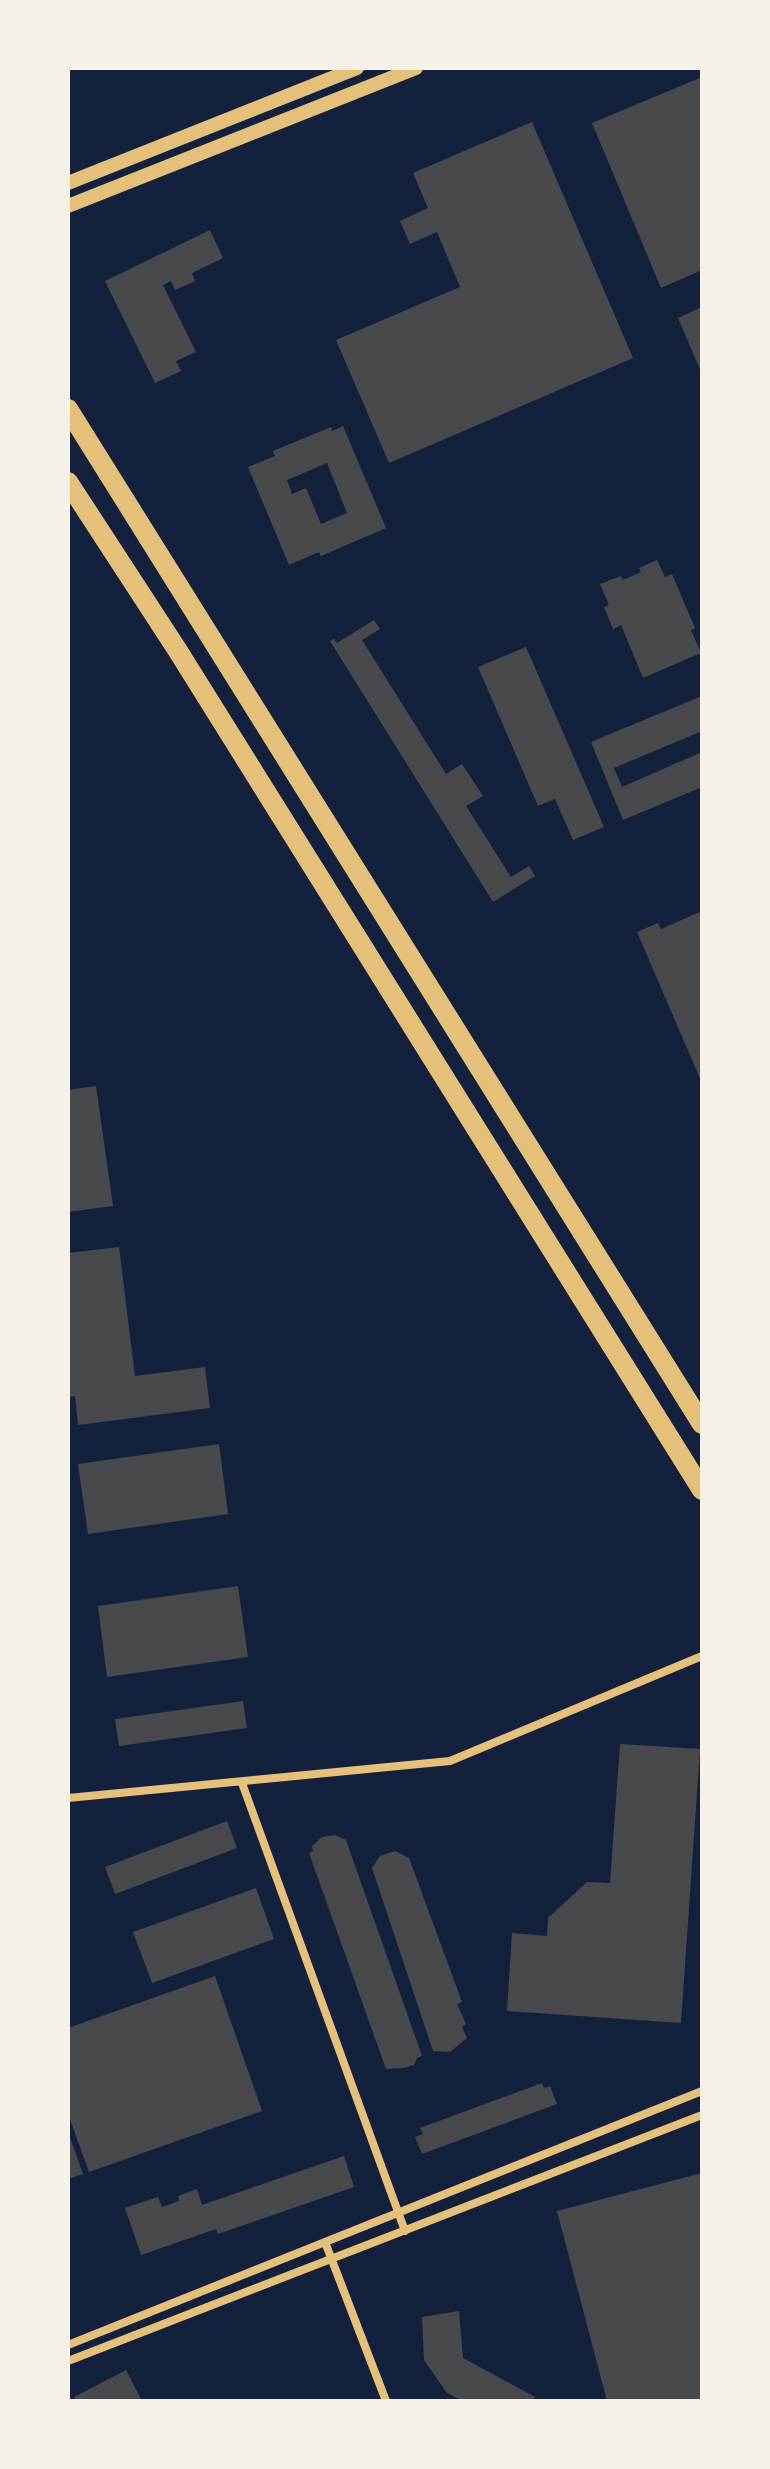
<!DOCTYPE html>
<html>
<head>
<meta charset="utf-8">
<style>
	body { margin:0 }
	#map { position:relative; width:770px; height:2469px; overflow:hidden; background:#14213d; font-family:Montserrat,sans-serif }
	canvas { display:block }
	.frame { position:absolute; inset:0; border:70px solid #f6f1e7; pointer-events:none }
</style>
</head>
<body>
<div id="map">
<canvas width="770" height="2469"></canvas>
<div class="frame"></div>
</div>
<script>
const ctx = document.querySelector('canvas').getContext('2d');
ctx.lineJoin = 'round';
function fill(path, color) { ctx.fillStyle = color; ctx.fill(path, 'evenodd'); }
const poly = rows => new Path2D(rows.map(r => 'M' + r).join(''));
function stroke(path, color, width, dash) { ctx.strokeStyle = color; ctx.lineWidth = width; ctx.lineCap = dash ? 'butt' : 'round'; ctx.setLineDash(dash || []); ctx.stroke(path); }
fill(poly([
	[702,77,702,270,661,288,592,123],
	[532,122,633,358,389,463,336,340,460,287,437,232,410,244,400,221,428,208,413,173],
	[210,230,223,258,192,273,195,281,175,290,171,281,163,285,196,352,176,361,181,371,155,383,105,281],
	[702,307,702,374,678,318],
	[343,426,386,528,321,556,319,552,289,565,248,467,275,456,273,451,331,427,332,431],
	[327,463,347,513,321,524,306,488,292,494,287,480],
	[657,560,665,577,672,574,695,628,691,630,701,653,643,678,621,625,613,629,604,607,609,605,600,584,621,576,623,580,641,572,639,568],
	[374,620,380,629,362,640,446,774,462,764,483,796,466,806,511,877,529,866,535,876,493,902,330,641,334,639,337,643],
	[526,647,604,827,573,840,555,799,538,806,478,667],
	[702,696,702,731,614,768,622,787,702,752,702,787,623,820,591,742],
	[702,911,702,1083,637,932,658,923,661,929],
	[96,1086,113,1206,68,1212,68,1090],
	[119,1247,135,1376,205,1367,210,1408,78,1425,75,1396,68,1397,68,1253],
	[219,1444,228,1514,88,1534,78,1464],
	[238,1586,248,1657,107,1677,98,1606],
	[243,1701,247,1728,119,1746,115,1719],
	[620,1744,700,1749,681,2023,507,2011,512,1933,547,1936,548,1918,587,1882,610,1883],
	[227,1821,237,1848,115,1894,105,1867],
	[335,1835,346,1840,422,2056,417,2058,414,2065,404,2068,386,2069,309,1853,313,1851,312,1846,322,1837],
	[395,1851,409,1858,462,2002,457,2004,466,2024,462,2027,467,2038,450,2052,433,2051,372,1868,380,1856],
	[256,1888,274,1939,152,1983,133,1932],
	[215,1976,262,2111,89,2172,68,2114,68,2028],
	[542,2083,544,2088,550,2086,557,2104,422,2154,415,2137,423,2134,420,2128],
	[68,2132,83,2174,68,2179],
	[344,2156,354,2187,218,2234,216,2229,141,2255,125,2208,158,2197,162,2207,179,2201,178,2196,197,2189,202,2205],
	[702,2173,702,2401,607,2401,557,2211],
	[459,2311,463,2358,535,2397,533,2401,462,2401,447,2393,424,2360,422,2317],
	[126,2370,142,2401,76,2401,74,2397]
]), '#48494c');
stroke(poly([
	[242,1783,405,2231],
	[68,1798,450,1761,702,1656],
	[325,2242,386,2401],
	[68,2345,702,2091],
	[68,2361,702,2115]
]), '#e5c07b', 8);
stroke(poly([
	[68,183,357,68],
	[68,206,416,68]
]), '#e5c07b', 14);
stroke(poly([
	[68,409,702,1424],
	[68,482,178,651,702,1490]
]), '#e5c07b', 20);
</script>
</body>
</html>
